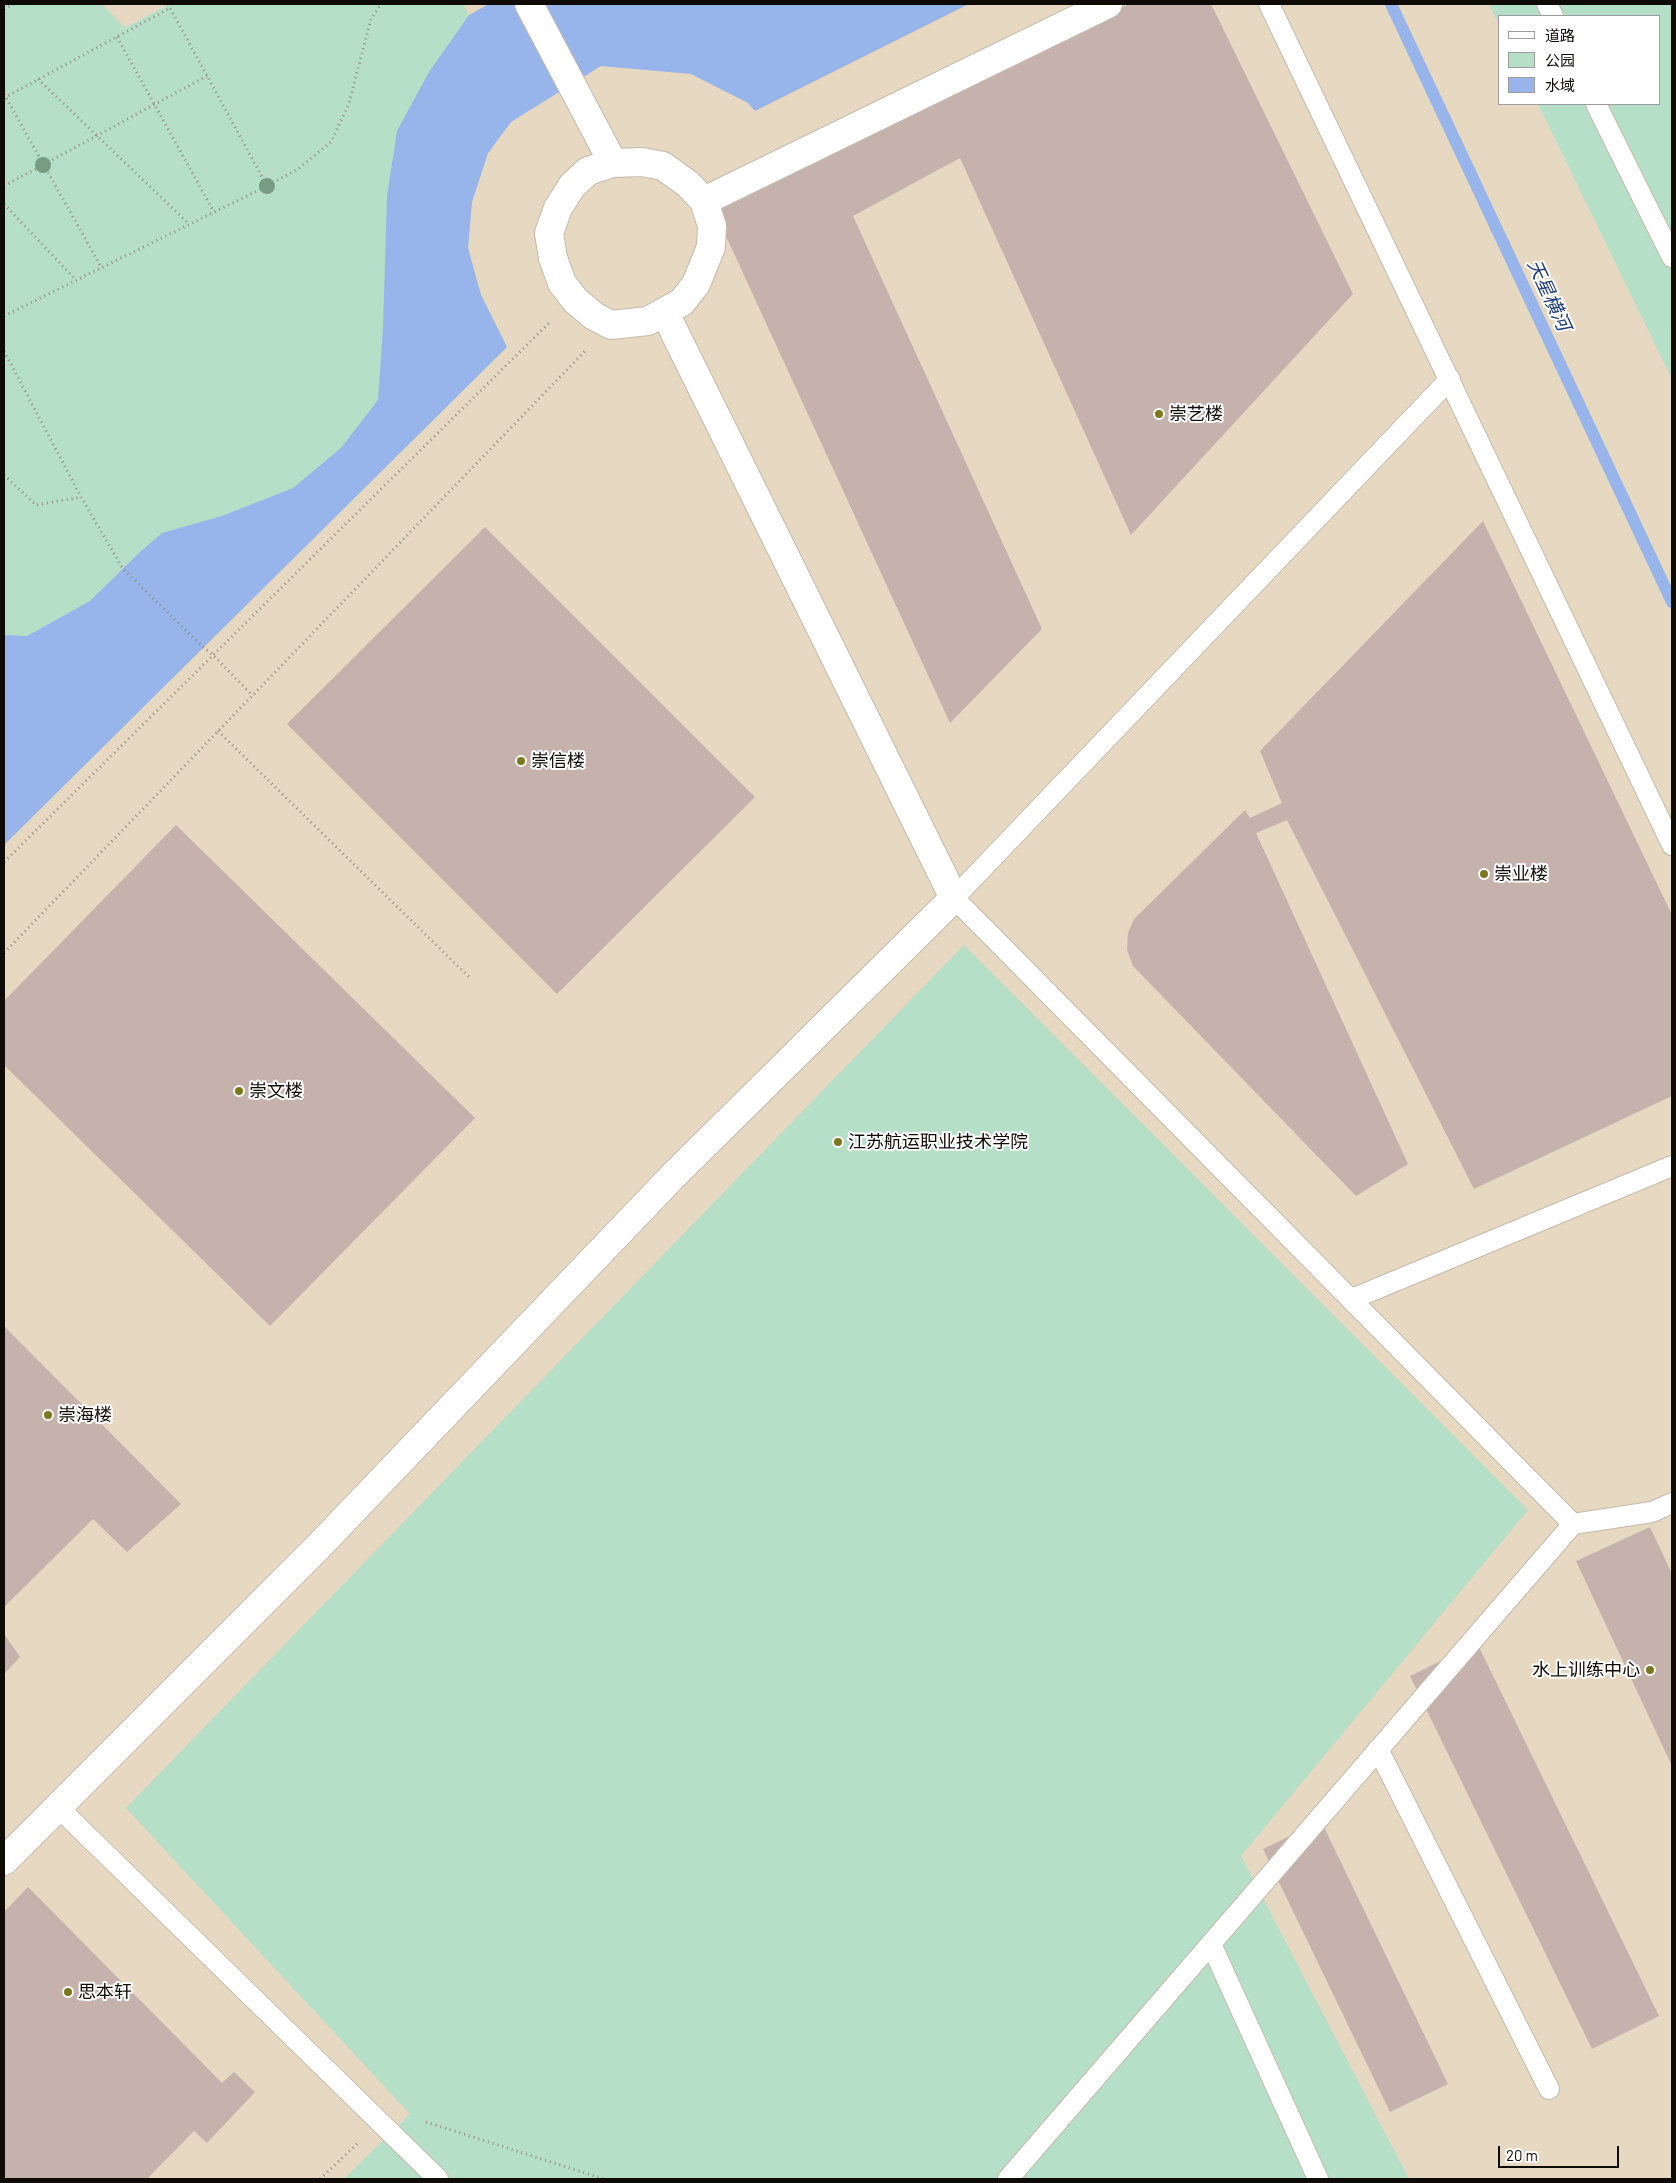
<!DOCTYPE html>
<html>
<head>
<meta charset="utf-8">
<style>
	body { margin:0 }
	#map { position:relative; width:1676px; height:2183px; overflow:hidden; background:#eee4d4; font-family:Barlow,"Noto Sans SC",sans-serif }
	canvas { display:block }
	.frame { position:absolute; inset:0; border:5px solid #0e0b06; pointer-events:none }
	.legend { position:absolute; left:1498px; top:15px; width:162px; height:90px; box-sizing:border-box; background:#fff; border:1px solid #9f9d9b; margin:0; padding:6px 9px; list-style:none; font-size:15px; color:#0e0b06 }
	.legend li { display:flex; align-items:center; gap:10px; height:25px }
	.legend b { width:25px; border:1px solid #9f9d9b }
	.scale { position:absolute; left:1498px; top:2146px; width:121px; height:22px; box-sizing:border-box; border:2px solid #0e0b06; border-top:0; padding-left:6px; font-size:15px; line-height:18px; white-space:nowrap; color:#0e0b06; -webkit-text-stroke:4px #fff; paint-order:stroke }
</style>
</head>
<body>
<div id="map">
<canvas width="1676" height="2183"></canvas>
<div class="frame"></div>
<ul class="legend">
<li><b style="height:6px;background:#fff"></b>道路</li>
<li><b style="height:14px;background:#b6dfc7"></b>公园</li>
<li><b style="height:14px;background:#97b4eb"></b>水域</li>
</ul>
<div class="scale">20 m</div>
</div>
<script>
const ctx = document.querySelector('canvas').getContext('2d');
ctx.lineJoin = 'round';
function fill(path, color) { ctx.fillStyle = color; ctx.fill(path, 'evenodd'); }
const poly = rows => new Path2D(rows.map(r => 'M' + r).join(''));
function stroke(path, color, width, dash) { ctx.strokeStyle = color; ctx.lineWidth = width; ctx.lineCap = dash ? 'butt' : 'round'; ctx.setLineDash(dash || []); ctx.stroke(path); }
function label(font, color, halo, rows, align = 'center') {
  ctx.font = font + ' Barlow,"Noto Sans SC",sans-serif'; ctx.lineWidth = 4; ctx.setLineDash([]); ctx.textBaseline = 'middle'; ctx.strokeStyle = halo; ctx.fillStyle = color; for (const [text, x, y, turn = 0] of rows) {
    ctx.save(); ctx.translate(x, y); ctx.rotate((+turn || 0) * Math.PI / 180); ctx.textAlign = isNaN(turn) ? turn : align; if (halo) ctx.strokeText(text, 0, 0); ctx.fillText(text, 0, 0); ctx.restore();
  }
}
fill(poly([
	[4,4,1672,4,1672,2179,4,2179],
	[1500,16,1660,16,1660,104,1500,104]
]), '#e6d8c1');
fill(poly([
	[4,4,102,4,125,28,170,4,464,4,511,122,488,153,472,202,468,248,481,295,507,347,4,845],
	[1489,4,1672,4,1672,379,1538,104,1660,104,1660,16,1500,16,1500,27],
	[964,945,1528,1510,1241,1856,1409,2179,344,2179,410,2114,126,1808]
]), '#b6dfc7');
fill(poly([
	[489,4,969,4,755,111,748,103,691,74,601,66,511,122,488,153,472,202,468,248,481,295,507,347,4,845,4,635,27,636,90,601,139,553,162,533,222,516,293,488,341,448,378,400,383,328,387,196,397,131,429,72,469,15]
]), '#97b4eb');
stroke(poly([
	[1391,4,1672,602]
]), '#97b4eb', 12);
fill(poly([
	[1129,4,1211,4,1353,294,1131,535,960,158,853,216,1042,629,950,723,714,210],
	[1483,521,1672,915,1672,1096,1474,1189,1287,820,1256,833,1408,1164,1356,1196,1133,966,1127,950,1128,933,1134,919,1245,810,1250,818,1282,803,1260,751],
	[485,527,755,797,557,994,287,724],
	[176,825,475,1118,270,1326,4,1065,4,1001],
	[4,1326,181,1504,127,1552,93,1519,4,1607],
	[1650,1527,1672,1574,1672,1766,1576,1561],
	[4,1634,20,1657,4,1674],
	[1477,1643,1659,2016,1592,2049,1410,1676],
	[1321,1821,1448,2084,1390,2112,1263,1849],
	[28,1887,222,2083,234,2072,255,2092,207,2143,194,2131,147,2179,4,2179,4,1912]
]), '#c6b2ad');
const lane = poly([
	[1269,4,1672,845],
	[1547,4,1553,16],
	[1596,104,1672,257],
	[1352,1299,1672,1166],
	[1573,1524,1652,1512,1672,1503],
	[1378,1749,1549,2089],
	[58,1807,438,2179],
	[1211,1944,1318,2179],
	[1008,2179,1573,1524,954,898,1450,379]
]);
const street = poly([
	[529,4,613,163],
	[642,162,663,166,688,184,704,201,712,226,711,247,696,284,682,302,648,321,611,325,594,316,575,300,562,283,553,258,549,233,558,208,572,186,588,171,613,163,642,162],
	[704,201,1108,4],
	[4,1861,318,1547,673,1176,954,898,665,313]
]);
stroke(lane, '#c4baab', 22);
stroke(street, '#c4baab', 30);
stroke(poly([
	[168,4,267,186],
	[4,9,14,4],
	[117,37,214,212],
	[38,79,189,224],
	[4,94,101,267],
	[4,98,170,8],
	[4,186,207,76],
	[4,204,76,280],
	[4,316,267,186,298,169,331,142,349,103,371,19,381,4],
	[4,351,81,497,123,569,203,647,213,655,253,696],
	[4,475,36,505,81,497],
	[218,731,470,978],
	[4,862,549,323],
	[4,953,585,351],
	[426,2122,604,2179],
	[320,2179,358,2143]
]), '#938c81', 3, [1, 4]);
stroke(lane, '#fff', 20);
stroke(street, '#fff', 28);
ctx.fillStyle = '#769c83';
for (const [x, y] of [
	[43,165],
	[267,186]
]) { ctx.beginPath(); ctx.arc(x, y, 8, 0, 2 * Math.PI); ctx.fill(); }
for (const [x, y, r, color] of [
	[1159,414,5,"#7d781d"],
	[521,761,5,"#7d781d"],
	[1484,874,5,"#7d781d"],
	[239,1091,5,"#7d781d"],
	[838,1142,5,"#7d781d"],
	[48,1415,5,"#7d781d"],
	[1650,1670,5,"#7d781d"],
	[68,1992,5,"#7d781d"]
]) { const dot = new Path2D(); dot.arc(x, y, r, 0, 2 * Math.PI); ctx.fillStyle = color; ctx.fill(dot); stroke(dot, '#fff', 2); }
label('18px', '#0e0b06', '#fff', [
	["崇艺楼",1169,414],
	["崇信楼",531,761],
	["崇业楼",1494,874],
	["崇文楼",249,1091],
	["江苏航运职业技术学院",848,1142],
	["崇海楼",58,1415],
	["水上训练中心",1640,1670,"right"],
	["思本轩",78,1992]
], 'left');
label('italic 19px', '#1c3b7b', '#fff', [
	["天星横河",1549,295,65]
]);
</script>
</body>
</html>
